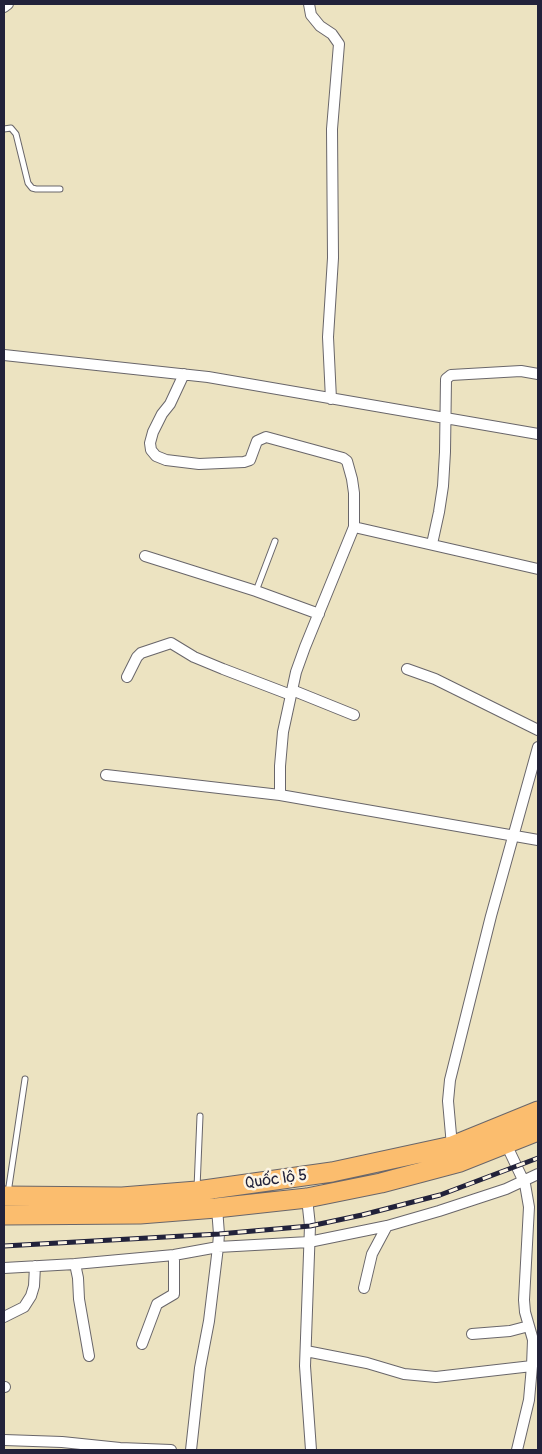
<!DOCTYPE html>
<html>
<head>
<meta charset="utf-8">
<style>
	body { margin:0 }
	#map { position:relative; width:542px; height:1454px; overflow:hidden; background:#ece3c1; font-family:Pangolin,sans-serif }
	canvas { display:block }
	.frame { position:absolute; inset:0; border:5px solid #22223b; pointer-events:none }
</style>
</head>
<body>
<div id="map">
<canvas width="542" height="1454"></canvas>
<div class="frame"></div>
</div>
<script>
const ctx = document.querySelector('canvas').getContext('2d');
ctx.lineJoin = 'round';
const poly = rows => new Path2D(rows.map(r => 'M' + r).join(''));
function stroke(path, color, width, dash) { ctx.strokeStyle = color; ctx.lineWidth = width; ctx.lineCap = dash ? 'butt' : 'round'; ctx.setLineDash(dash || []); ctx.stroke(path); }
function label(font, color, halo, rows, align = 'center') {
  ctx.font = font + ' Pangolin,sans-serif'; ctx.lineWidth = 5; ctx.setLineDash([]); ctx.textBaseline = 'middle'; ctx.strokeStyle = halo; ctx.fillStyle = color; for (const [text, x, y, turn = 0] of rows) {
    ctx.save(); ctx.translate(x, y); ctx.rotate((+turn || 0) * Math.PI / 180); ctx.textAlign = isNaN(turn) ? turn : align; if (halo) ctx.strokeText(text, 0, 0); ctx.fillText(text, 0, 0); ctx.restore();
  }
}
const lane = poly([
	[4,129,11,128,16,134,28,183,32,188,36,189,60,189],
	[256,591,275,541],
	[197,1188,200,1116],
	[8,1193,25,1079]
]);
const street = poly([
	[309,4,311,15,320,26,332,34,339,44,332,129,333,258,328,337,331,399],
	[4,7,8,4],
	[4,355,208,377,538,434],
	[184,374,170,404,162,414,153,432,150,443,151,450,156,456,166,460,199,464,244,462,250,460,257,441,266,437,343,458,347,461,352,479,354,493,354,527,305,647,296,672,283,732,280,766,280,795],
	[354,527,538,569],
	[432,544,439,512,443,486,445,452,446,379,451,375,521,371,538,374],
	[145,556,256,591,319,614],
	[407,669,435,679,538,730],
	[127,677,137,657,141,653,171,643,194,657,223,669,291,695],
	[292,690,354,715],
	[106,775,280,795,538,840],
	[506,1144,525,1184,529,1207,524,1300,525,1312,533,1340,532,1366,529,1400,517,1450],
	[452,1146,448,1101,450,1080,491,916,538,747],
	[307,1198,310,1226,305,1366,311,1450],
	[75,1264,78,1278,79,1299,89,1356],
	[4,1268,75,1264,174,1255,218,1247,309,1242,387,1226,439,1211,506,1189,538,1174],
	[364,1288,372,1254,387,1226],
	[4,1317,24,1307,31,1296,34,1286,35,1266],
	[472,1334,510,1331,529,1326],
	[142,1344,157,1304,174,1294,174,1255],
	[306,1351,367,1363,404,1374,436,1377,532,1366],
	[4,1387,5,1387],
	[4,1440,62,1442,120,1448,171,1450],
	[191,1450,200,1368,209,1321,218,1247,219,1234,217,1208]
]);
const highway = poly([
	[4,1196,122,1197,197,1191,332,1172,452,1146,538,1111],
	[4,1215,140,1214,216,1208,307,1198,381,1183,460,1162,538,1131]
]);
stroke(lane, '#69666a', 7);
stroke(street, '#69666a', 12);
stroke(highway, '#69666a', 21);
stroke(lane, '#fff', 5);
stroke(street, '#fff', 10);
stroke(highway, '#fbbd6e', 19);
const rail = poly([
	[4,1246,219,1234,310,1226,362,1215,440,1195,538,1158]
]);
stroke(rail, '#22223b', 5);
stroke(rail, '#fcf5e5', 3, [9]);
label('16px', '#22223b', '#fcf5e5', [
	["Quốc lộ 5",276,1180,-8]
]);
</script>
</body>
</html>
